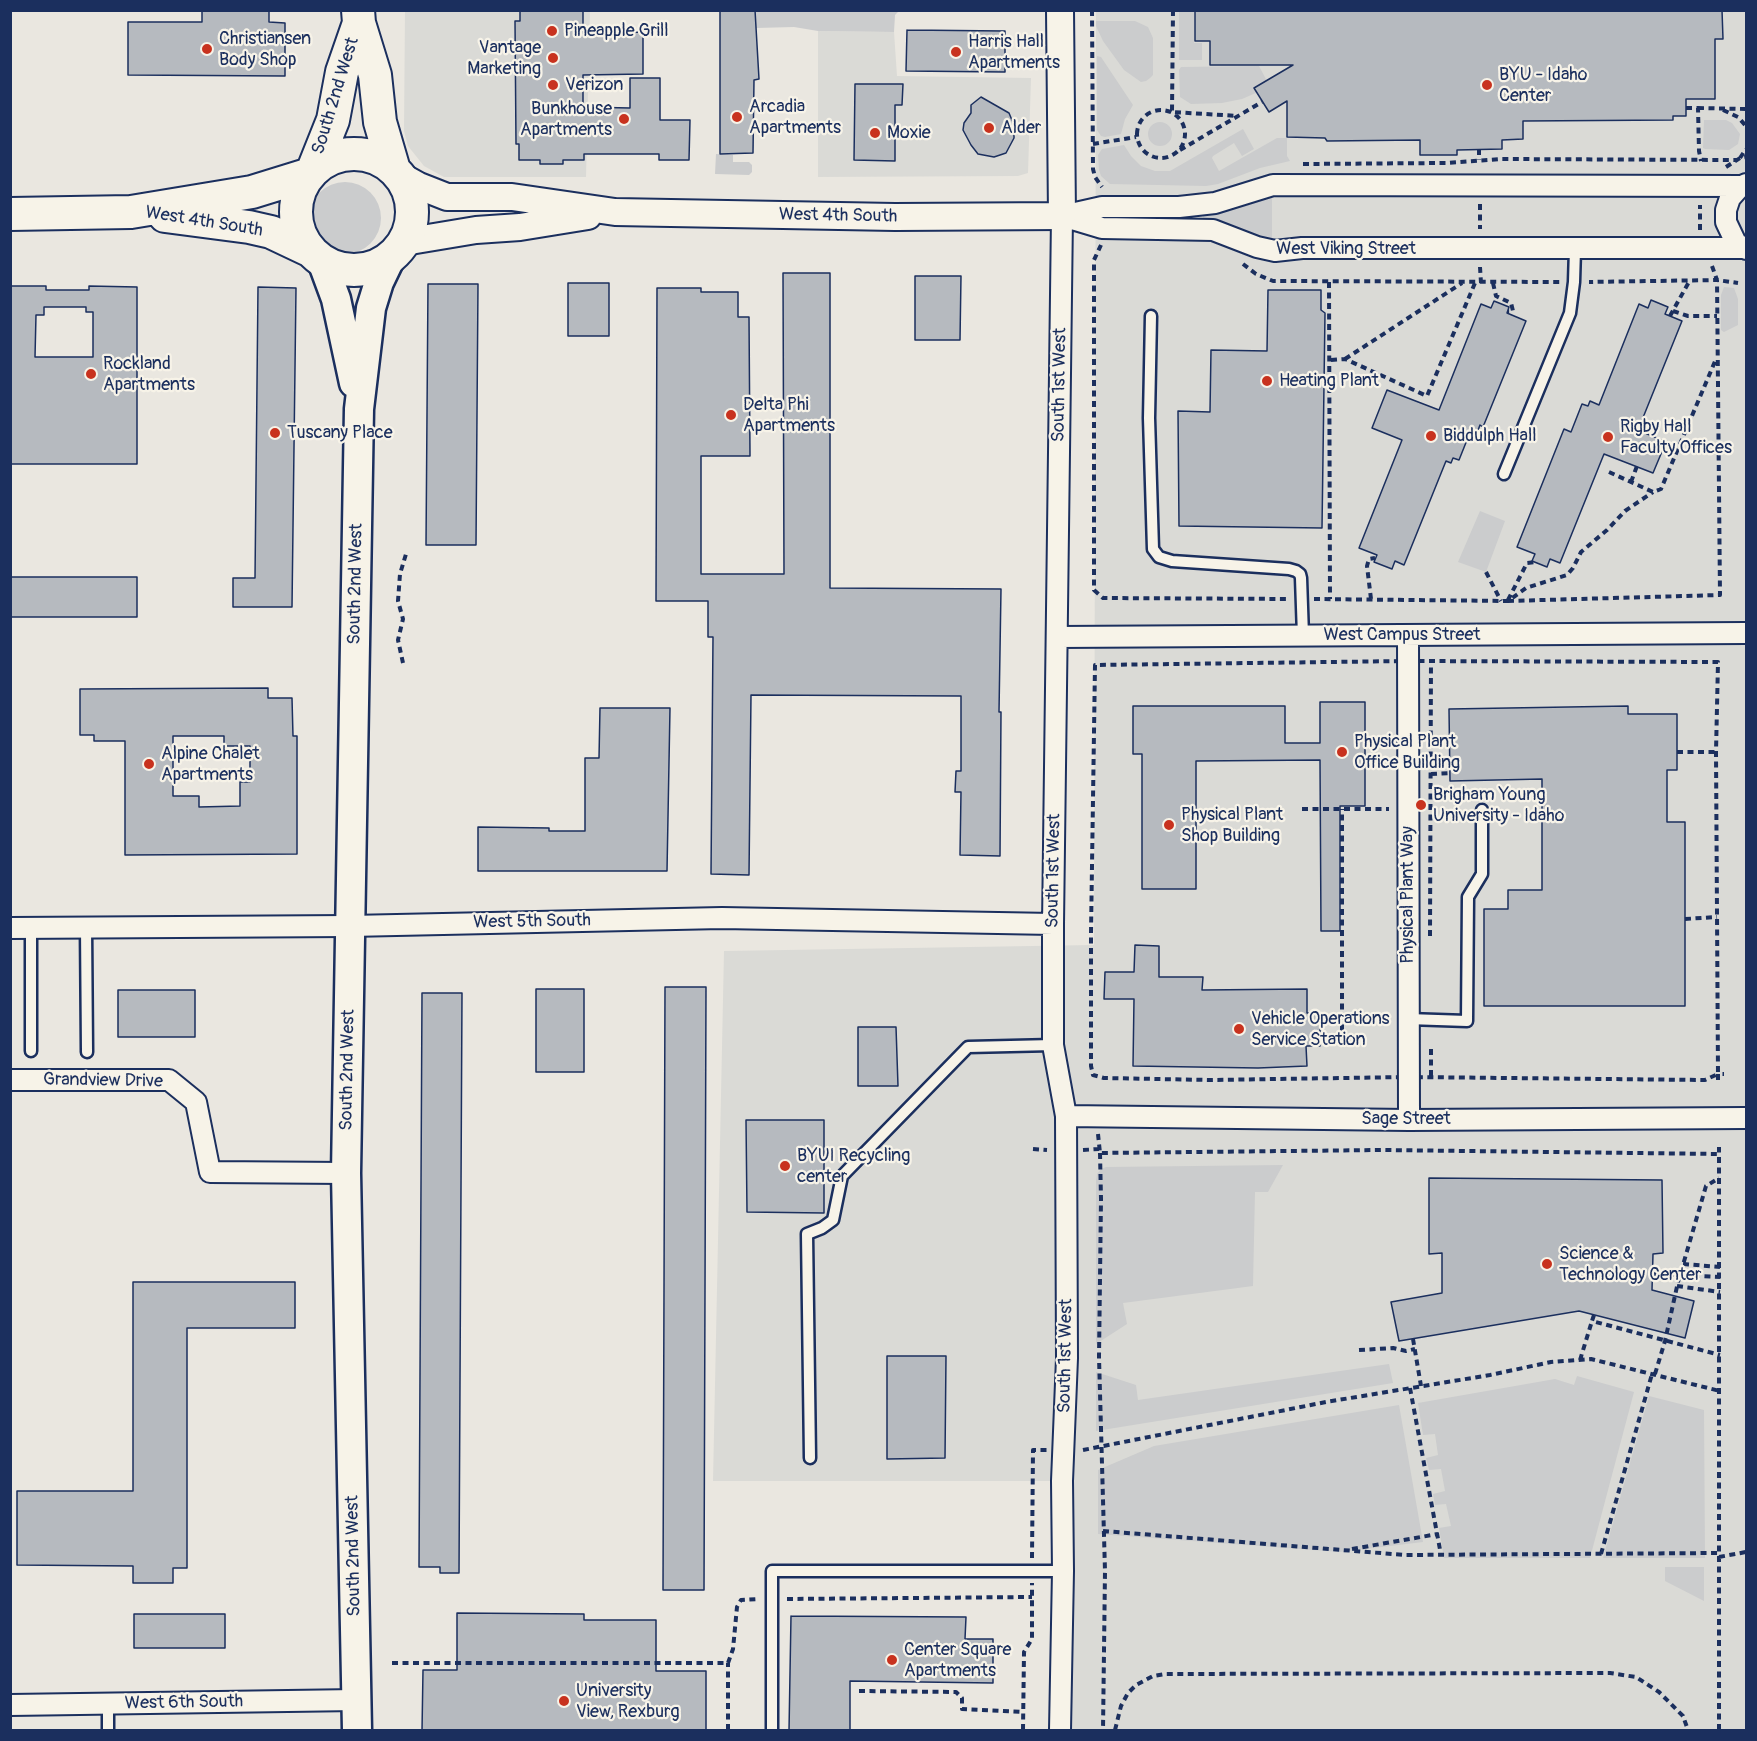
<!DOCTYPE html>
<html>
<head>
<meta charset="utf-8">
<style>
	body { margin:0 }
	#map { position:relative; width:1757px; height:1741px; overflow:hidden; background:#eae7e0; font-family:Pangolin,sans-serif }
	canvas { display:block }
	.frame { position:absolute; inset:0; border:12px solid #1b2f5e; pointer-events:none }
</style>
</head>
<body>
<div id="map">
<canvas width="1757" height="1741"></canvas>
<div class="frame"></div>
</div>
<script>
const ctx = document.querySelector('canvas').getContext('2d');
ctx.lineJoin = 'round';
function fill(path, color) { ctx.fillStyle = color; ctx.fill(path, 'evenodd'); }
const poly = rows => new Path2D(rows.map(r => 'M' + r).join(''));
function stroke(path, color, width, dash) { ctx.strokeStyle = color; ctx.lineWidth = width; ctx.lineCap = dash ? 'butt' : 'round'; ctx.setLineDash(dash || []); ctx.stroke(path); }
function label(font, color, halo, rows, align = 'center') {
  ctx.font = font + ' Pangolin,sans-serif'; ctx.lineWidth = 4.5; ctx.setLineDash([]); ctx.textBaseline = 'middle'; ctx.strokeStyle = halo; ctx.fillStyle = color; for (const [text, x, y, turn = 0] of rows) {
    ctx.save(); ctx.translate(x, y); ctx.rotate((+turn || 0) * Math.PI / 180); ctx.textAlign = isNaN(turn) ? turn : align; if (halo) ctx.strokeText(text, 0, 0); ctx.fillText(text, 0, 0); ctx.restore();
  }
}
fill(poly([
	[405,11,590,11,586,177,444,177,424,166,408,146,404,131],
	[1096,11,1746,11,1746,1730,1057,1730,1062,1481,713,1481,724,951,1094,945],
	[818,31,894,32,897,76,1031,78,1028,173,1018,176,818,177]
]), '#dadad6');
fill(poly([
	[755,11,899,11,895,15,894,32,818,31,794,27,756,28],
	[1179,11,1194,11,1194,43,1202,43,1202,60,1179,60],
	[1096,21,1135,21,1148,27,1153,38,1153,75,1150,78,1146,81,1141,82,1124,70,1103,41,1096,26],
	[1097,56,1101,57,1133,105,1125,119,1121,134,1105,137,1101,136,1097,130],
	[1259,66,1268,83,1258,92,1242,99,1222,103,1191,104,1180,97,1179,70,1181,67],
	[1704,120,1726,120,1732,123,1740,134,1738,144,1729,150,1705,149,1703,148],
	'1148 134a12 12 0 1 1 24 0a12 12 0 1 1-24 0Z',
	[1243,129,1254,149,1242,156,1234,143,1213,156,1212,158,1219,171,1277,138,1287,138,1287,156,1290,161,1260,168,1218,184,1206,186,1110,184,1101,176,1099,170,1098,155,1102,149,1124,145,1131,156,1141,166,1155,171,1170,171],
	[716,154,733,155,733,162,749,162,752,165,752,172,749,175,715,174],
	'309 218a36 36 0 1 1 72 0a36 36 0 1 1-72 0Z',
	[1272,194,1272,241,1203,221,1203,214],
	[1724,287,1734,288,1738,299,1738,325,1724,332,1721,330,1721,295],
	[1480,511,1505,521,1486,572,1458,562],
	[1283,1165,1268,1192,1255,1192,1253,1286,1123,1303,1127,1324,1096,1344,1096,1181,1097,1174,1101,1169,1106,1167],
	[1389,1364,1393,1383,1096,1431,1096,1372,1136,1385,1138,1400],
	[1577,1376,1634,1392,1590,1558,1444,1558,1439,1528,1451,1526,1446,1504,1435,1505,1433,1494,1445,1491,1441,1469,1429,1470,1426,1458,1438,1455,1435,1434,1423,1435,1418,1403,1555,1379,1574,1385],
	[1649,1396,1704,1410,1705,1558,1603,1558],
	[1399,1405,1423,1542,1340,1552,1098,1534,1098,1470,1154,1446],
	[1665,1567,1704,1567,1704,1601,1665,1581]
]), '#cbcccd');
const building = poly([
	[202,10,269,10,269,22,285,23,285,76,128,75,128,22,202,22,202,10],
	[520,10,583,10,583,33,643,32,643,74,583,75,583,107,630,108,630,78,660,78,660,120,690,120,689,160,659,160,659,154,584,154,584,160,563,160,563,164,540,164,540,160,519,160,519,144,516,144,515,21,520,21,520,10],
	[720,10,755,10,759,79,754,80,753,153,720,154,720,10],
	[1195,10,1722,10,1723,39,1715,39,1715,99,1686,99,1686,116,1673,116,1673,120,1523,121,1523,139,1502,140,1502,149,1457,150,1457,155,1420,155,1420,140,1327,141,1325,138,1287,137,1287,101,1269,112,1254,88,1293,65,1210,65,1210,41,1195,41,1195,10],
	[907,30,1005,31,1005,72,906,71,907,30],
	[855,84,903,84,902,105,895,105,895,161,854,160,855,84],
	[981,97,1009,113,1014,125,1014,138,1006,153,994,157,978,154,971,145,963,130,964,123,971,113,971,105,981,97],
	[783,273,830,273,830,588,1001,589,999,712,1001,712,1000,856,960,855,961,792,955,792,956,771,961,771,961,696,751,695,749,875,711,874,713,637,708,637,708,601,656,601,657,288,701,288,701,292,738,292,738,317,749,317,750,456,701,456,701,574,784,574,783,273],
	[915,276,961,276,960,340,915,340,915,276],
	[568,283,609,283,609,336,568,336,568,283],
	[428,284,478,284,476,545,426,545,428,284],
	[10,286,46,286,46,290,89,290,89,286,137,287,137,464,10,464,10,286],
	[44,307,86,307,86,312,93,312,93,357,35,357,36,315,44,315,44,307],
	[258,287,296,288,292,607,233,607,233,578,255,578,258,287],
	[1268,290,1321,290,1321,310,1325,313,1322,528,1179,526,1178,411,1210,412,1211,350,1267,351,1268,290],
	[1651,300,1668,307,1665,314,1682,321,1638,430,1666,442,1653,473,1604,454,1560,563,1550,559,1547,567,1532,561,1535,554,1517,547,1564,429,1571,432,1582,404,1588,406,1590,401,1599,405,1639,304,1648,308,1651,300],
	[1494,301,1509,307,1507,313,1526,321,1483,427,1480,425,1477,433,1471,430,1459,460,1453,458,1451,463,1446,461,1404,565,1395,561,1392,569,1374,562,1377,555,1359,548,1402,440,1372,428,1387,390,1439,410,1481,304,1491,308,1494,301],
	[10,577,137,577,137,617,10,617,10,577],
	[268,688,268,698,292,698,293,736,297,736,297,854,125,855,125,741,94,741,94,735,80,735,80,689,268,688],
	[173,736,224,736,224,746,250,746,250,782,240,782,240,806,199,807,199,796,173,796,173,736],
	[1320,702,1365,702,1365,806,1340,806,1340,931,1321,931,1320,760,1196,761,1196,889,1142,889,1142,754,1133,754,1133,706,1285,706,1285,743,1320,743,1320,702],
	[1628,706,1628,714,1677,714,1677,770,1667,770,1667,822,1685,822,1685,1006,1484,1006,1484,909,1508,909,1508,890,1542,890,1542,779,1450,781,1449,709,1628,706],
	[600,708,670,708,667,871,478,871,478,827,549,828,549,831,585,831,585,758,599,758,600,708],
	[1135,945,1159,946,1159,977,1203,977,1202,990,1307,989,1307,1013,1320,1013,1320,1046,1306,1046,1307,1066,1258,1068,1133,1066,1134,999,1104,999,1105,972,1134,972,1135,945],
	[665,987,706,987,704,1590,663,1590,665,987],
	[536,989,584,989,584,1072,536,1072,536,989],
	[118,990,195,990,195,1037,118,1037,118,990],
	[422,993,462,993,459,1573,440,1573,440,1567,419,1567,422,993],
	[858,1027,896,1027,898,1086,858,1086,858,1027],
	[746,1120,824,1120,824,1213,747,1212,746,1120],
	[1429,1178,1662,1180,1663,1253,1653,1254,1652,1290,1694,1301,1685,1338,1579,1311,1399,1341,1391,1302,1442,1293,1442,1253,1429,1254,1429,1178],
	[133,1282,295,1282,295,1328,187,1328,187,1568,173,1568,173,1583,133,1583,133,1566,17,1565,17,1491,133,1491,133,1282],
	[887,1356,946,1356,945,1458,887,1459,887,1356],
	[457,1613,584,1614,584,1620,656,1620,656,1671,706,1671,706,1731,422,1731,423,1670,457,1670,457,1613],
	[134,1614,225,1614,225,1648,134,1648,134,1614],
	[791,1616,966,1617,965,1639,993,1639,993,1683,850,1681,850,1731,789,1731,791,1616]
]);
fill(building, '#b6babf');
stroke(building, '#1b2f5e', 1.5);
const service = poly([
	[1151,316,1149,418,1153,549,1159,557,1172,561,1289,569,1296,571,1300,574,1301,578,1303,636],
	[1504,474,1570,313,1574,282,1575,249],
	[86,927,87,1052],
	[31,928,31,1051],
	[1408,1019,1467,1021,1468,897,1482,874,1482,810],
	[810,1458,807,1234,822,1228,833,1220,842,1176,968,1047,1053,1045],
	[108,1704,108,1730],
	[772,1730,772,1571,1063,1571]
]);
const minor = poly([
	[1746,184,1738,189,1730,198,1726,210,1726,222,1736,243,1746,249],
	[1743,186,1273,185,1215,203,1179,207,1102,207,1062,216,1102,228,1213,230,1257,247,1275,251,1302,248,1744,248],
	[1408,635,1409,1120],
	[1058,637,1746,633],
	[10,928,350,926,722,918,1053,924],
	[10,1080,169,1080,196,1102,210,1172,346,1173],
	[1066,1116,1409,1120,1746,1118],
	[10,1705,357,1700],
	[1060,1730,1063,1571,1062,1481,1067,1358,1066,1116,1053,1045,1053,924,1062,216]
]);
const tertiary = poly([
	[401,176,419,186,447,197,512,197,615,212,895,217,1062,216,1060,10],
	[404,242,476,230,520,227,588,216]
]);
const secondary = poly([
	[322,261,336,299,354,383],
	[357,1730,346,1173,359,409,371,308,379,282,391,257]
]);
const primary = poly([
	[358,10,359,23,375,75,380,122,394,170],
	'296 212a58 58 0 1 1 116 0a58 58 0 1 1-116 0Z',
	[313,170,333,120,342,72,359,23],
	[10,214,131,212,252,192,307,175],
	[165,216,249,227,271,232,309,250]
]);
stroke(service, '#1b2f5e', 15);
stroke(minor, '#1b2f5e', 24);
stroke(tertiary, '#1b2f5e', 30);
stroke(secondary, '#1b2f5e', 33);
stroke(primary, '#1b2f5e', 36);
stroke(poly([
	[1092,10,1093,169,1095,177,1102,187],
	[1173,10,1172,112,1238,116],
	[1686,108,1698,108,1699,151,1701,161],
	[1698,108,1746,109],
	'1137 134a24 24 0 1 1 48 0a24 24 0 1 1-48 0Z',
	[1723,110,1738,117,1746,126],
	[1093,144,1136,137],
	[1479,149,1479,160],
	[1180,150,1262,102],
	[1740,158,1746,149],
	[1303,164,1446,163,1501,159,1737,160],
	[1726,167,1740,158,1746,157],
	[1480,204,1480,229],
	[1700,230,1700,205],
	[1101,245,1094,260,1094,590,1103,598,1289,599],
	[1243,264,1256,274,1273,281,1561,282],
	[1712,266,1717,280,1738,283],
	[1480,267,1481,283],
	[1329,282,1330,599],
	[1493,283,1496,296,1511,303,1513,311,1508,311],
	[1673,311,1688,316,1717,316],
	[1670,316,1690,280],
	[1345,359,1462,283],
	[1331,360,1345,359,1427,396,1475,283],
	[1609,472,1653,492,1661,489,1716,359],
	[1631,482,1637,466],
	[1486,572,1501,601],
	[1314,599,1508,601,1526,588,1567,575,1573,568,1581,552,1607,530,1625,511,1653,492],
	[1371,599,1367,566,1369,559,1375,558],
	[1508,600,1527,563,1537,562],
	[1508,601,1720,595,1717,280,1589,282],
	[1408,661,1718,662,1716,752,1718,1074,1705,1080,1408,1077,1210,1080,1104,1078,1093,1075,1091,1066,1091,933,1095,665,1408,661],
	[403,663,398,640,403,619,398,601,400,574,406,554],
	[1677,752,1716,752],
	[1431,774,1450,773],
	[1302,809,1389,809],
	[1685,919,1717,917],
	[1430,936,1431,661],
	[1342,1041,1342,809],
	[1431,1049,1431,1079],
	[1718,1080,1718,1074,1724,1074],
	[1098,1134,1100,1153,1381,1150,1719,1154],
	[1033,1149,1047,1150],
	[1083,1150,1099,1149],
	[1100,1153,1101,1199,1099,1357,1105,1571,1103,1730],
	[1683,1264,1720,1267],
	[1652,1274,1720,1277],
	[1677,1286,1720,1292],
	[1594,1315,1592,1321,1720,1355],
	[1413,1339,1421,1386],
	[1359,1350,1393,1348,1406,1351,1415,1349],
	[1580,1360,1592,1321],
	[1655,1374,1665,1341,1678,1282,1706,1186,1719,1178],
	[1410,1388,1441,1555],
	[1083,1450,1326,1402,1490,1375,1551,1362,1591,1359,1720,1391],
	[1103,1531,1405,1555,1719,1553],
	[1352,1549,1438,1534],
	[1601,1554,1652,1374],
	[1719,1557,1746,1552],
	[1032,1558,1033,1450,1047,1450],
	[787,1599,1032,1597],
	[392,1663,728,1663,733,1649,737,1607,741,1600,758,1599],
	[859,1691,956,1692,962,1698,962,1709,1023,1712],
	[728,1730,728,1663],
	[1023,1730,1024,1652,1032,1639,1032,1583],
	[1115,1730,1121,1706,1128,1693,1136,1685,1153,1676,1165,1674,1610,1673,1636,1677,1659,1692,1683,1716,1688,1730],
	[1719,1730,1719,1147]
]), '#1b2f5e', 4, [6, 4.5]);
stroke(service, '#f7f3e8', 10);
stroke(minor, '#f7f3e8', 20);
stroke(tertiary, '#f7f3e8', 26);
stroke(secondary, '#f7f3e8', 28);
stroke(primary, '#f7f3e8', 32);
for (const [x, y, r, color] of [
	[552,31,6,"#c8321e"],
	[207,49,6,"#c8321e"],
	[956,52,6,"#c8321e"],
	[553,58,6,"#c8321e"],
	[553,85,6,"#c8321e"],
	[1487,85,6,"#c8321e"],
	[737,117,6,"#c8321e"],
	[624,119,6,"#c8321e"],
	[989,128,6,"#c8321e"],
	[875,133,6,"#c8321e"],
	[91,374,6,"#c8321e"],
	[1267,381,6,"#c8321e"],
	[731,415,6,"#c8321e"],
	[275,433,6,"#c8321e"],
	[1431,436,6,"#c8321e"],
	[1608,437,6,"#c8321e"],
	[1342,752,6,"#c8321e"],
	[149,764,6,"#c8321e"],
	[1421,805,6,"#c8321e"],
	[1169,825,6,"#c8321e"],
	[1239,1029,6,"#c8321e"],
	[785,1166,6,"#c8321e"],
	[1547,1264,6,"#c8321e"],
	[892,1660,6,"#c8321e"],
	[564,1701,6,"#c8321e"]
]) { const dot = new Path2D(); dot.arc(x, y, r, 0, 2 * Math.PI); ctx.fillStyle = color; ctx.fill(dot); stroke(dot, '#f7f3e8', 2); }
label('18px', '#1b2f5e', '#f7f3e8', [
	["Pineapple Grill",564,31],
	["Christiansen",219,39],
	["Body Shop",219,60],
	["Harris Hall",968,42],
	["Apartments",968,63],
	["Vantage",541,48,"right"],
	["Marketing",541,69,"right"],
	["BYU - Idaho",1499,75],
	["Center",1499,96],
	["Verizon",565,85],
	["Arcadia",749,107],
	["Apartments",749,128],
	["Bunkhouse",612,109,"right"],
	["Apartments",612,130,"right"],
	["Alder",1001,128],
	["Moxie",887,133],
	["Rockland",103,364],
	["Apartments",103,385],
	["Heating Plant",1279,381],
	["Delta Phi",743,405],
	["Apartments",743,426],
	["Rigby Hall",1620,427],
	["Faculty Offices",1620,448],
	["Tuscany Place",287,433],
	["Biddulph Hall",1443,436],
	["Physical Plant",1354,742],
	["Office Building",1354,763],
	["Alpine Chalet",161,754],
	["Apartments",161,775],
	["Brigham Young",1433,795],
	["University - Idaho",1433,816],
	["Physical Plant",1181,815],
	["Shop Building",1181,836],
	["Vehicle Operations",1251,1019],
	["Service Station",1251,1040],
	["BYUI Recycling",797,1156],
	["center",797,1177],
	["Science &",1559,1254],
	["Technology Center",1559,1275],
	["Center Square",904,1650],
	["Apartments",904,1671],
	["University",576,1691],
	["View, Rexburg",576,1712]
], 'left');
label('18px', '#1b2f5e', '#f7f3e8', [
	["South 2nd West",336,96,-73],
	["West 4th South",838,216,1],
	["West 4th South",204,222,9],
	["West Viking Street",1346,249],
	["South 1st West",1060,385,-89],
	["South 2nd West",356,584,-89],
	["West Campus Street",1402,635],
	["South 1st West",1054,871,-89],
	["Physical Plant Way",1408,895,-90],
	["West 5th South",532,922,-1],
	["South 2nd West",348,1070,-89],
	["Grandview Drive",103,1081,1],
	["Sage Street",1406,1119],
	["South 1st West",1066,1356,-89],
	["South 2nd West",354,1556,-91],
	["West 6th South",184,1703,-1]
]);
</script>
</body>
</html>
